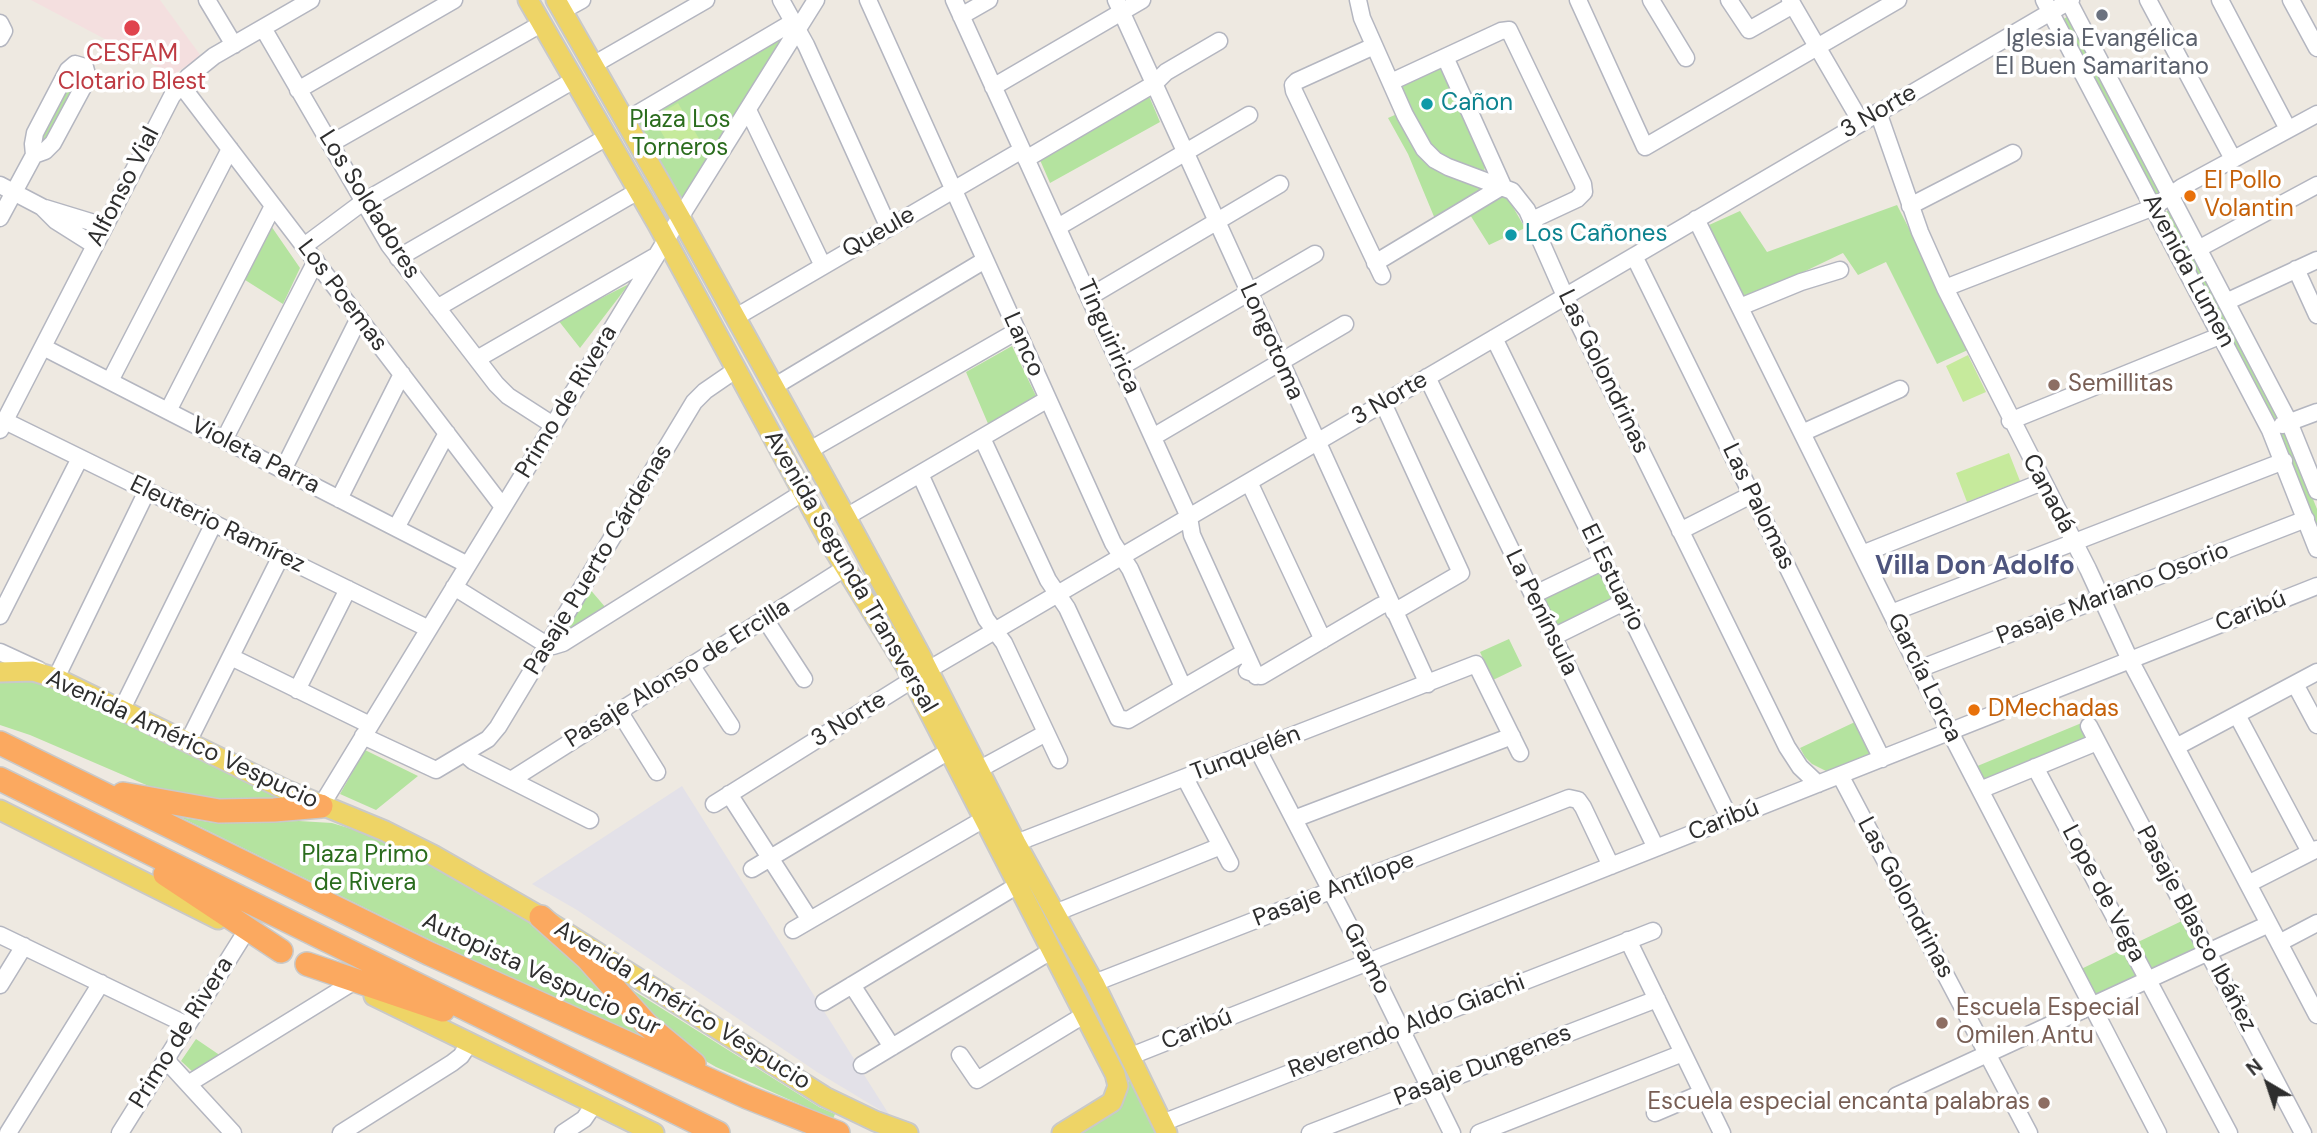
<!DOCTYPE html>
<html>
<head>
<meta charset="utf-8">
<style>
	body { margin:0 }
	#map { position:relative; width:2317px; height:1133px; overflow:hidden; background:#eee9e1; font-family:"DM Sans",sans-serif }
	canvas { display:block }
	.north { position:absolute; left:2233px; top:1049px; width:70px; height:70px; -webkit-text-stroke:5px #fff; paint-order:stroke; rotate:321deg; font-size:19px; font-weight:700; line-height:28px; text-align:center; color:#2e2e2e }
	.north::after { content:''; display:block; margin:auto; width:24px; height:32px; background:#2e2e2e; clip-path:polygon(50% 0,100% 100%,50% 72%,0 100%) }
</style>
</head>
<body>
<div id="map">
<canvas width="2317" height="1133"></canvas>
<div class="north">N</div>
</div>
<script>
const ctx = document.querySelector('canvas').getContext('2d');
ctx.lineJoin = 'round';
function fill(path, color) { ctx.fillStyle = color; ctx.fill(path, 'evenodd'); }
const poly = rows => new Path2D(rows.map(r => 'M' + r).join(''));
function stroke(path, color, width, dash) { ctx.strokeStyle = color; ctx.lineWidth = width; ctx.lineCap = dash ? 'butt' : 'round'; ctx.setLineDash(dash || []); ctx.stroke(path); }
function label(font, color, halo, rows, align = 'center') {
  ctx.font = font + ' "DM Sans",sans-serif'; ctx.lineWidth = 7; ctx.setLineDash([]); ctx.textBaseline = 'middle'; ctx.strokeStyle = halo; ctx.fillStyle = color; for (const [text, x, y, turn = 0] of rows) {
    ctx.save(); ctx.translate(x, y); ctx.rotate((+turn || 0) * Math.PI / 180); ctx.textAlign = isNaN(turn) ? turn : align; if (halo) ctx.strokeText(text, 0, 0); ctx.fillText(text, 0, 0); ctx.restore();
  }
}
fill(poly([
	[682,786,890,1116,817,1072,577,910,532,884]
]), '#e3e1e8');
fill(poly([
	[31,0,160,0,201,56,173,75]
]), '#f4dfdf');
fill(poly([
	[2070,15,2165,193,2157,198,2062,20],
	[782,34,777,51,678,205,630,122],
	[1444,61,1485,165,1484,174,1442,157,1420,134,1399,87],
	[76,67,84,71,44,148,37,145],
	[1149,96,1160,122,1050,183,1040,160],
	[1397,114,1418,152,1505,193,1525,228,1489,245,1462,202,1435,219,1408,154,1388,118],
	[1897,205,1970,349,1937,364,1886,262,1858,275,1843,253,1743,301,1709,225,1740,211,1767,252],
	[2170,209,2284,422,2276,423,2162,215],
	[269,223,300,268,283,304,242,278],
	[629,284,580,348,558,320],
	[1012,346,1037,398,989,426,966,372],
	[2285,430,2317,509,2317,533,2278,433],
	[1600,568,1617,601,1557,631,1540,598],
	[588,587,606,608,554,641],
	[1509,639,1522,666,1493,680,1480,652],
	[24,680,49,685,304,806,256,805,181,796,151,787,30,735,0,725,0,682],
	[1857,721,1872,754,1828,772,1812,764,1805,757,1800,748],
	[2084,722,2091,741,1983,786,1975,767],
	[365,750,418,776,376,810,340,794],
	[180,817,215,823,299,821,332,823,375,836,472,886,522,917,578,963,661,1049,656,1051],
	[2186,919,2201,950,2153,973,2138,942],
	[2127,947,2142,979,2094,1002,2079,970],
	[610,976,819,1107,835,1114,833,1119,716,1067,690,1052],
	[196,1039,221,1056,194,1073,181,1061],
	[1132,1079,1157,1133,1074,1133,1124,1085]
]), '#b4e39f');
fill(poly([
	[678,103,701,142,676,157,653,118],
	[1968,355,1986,392,1963,402,1946,366],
	[2009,453,2020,481,1967,502,1956,473]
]), '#c6ea9c');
const minor = poly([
	[207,0,234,45],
	[781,0,806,45,889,228],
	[868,0,1113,543,1130,569,1183,687],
	[954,0,1189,517,1192,535,1256,676],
	[1116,0,1428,684],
	[1358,0,1362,18,1405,115,1424,149,1435,160,1448,167,1512,191,1527,210,1565,296,1787,747,1800,767,1818,784],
	[1578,0,1645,147,1898,0],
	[1651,0,1686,58],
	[1729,0,1749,30,1793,5],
	[1790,0,1861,122],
	[2044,0,2270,430,2317,549],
	[2068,0,2289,422,2317,491],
	[2148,0,2233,159],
	[2220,0,2288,129],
	[2291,0,2317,48],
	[562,11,582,0],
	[961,16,989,0],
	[0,23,4,31,0,38],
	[263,28,389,245,496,384,508,396,553,425],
	[1374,46,1297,81,1293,85,1294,91,1382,276],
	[75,64,85,67,88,78,53,143,45,151,34,155,33,144,35,133,68,70,75,64],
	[593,65,706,0],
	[1391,82,1501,31,1509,30,1583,184,1584,192,1577,199,1532,220],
	[181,85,503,507],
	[993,87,1142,0],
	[298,90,454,0],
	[748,110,823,266],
	[1878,112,1920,232,1945,288,2088,569,2130,660,2317,1015],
	[625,121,793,22],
	[330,144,541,24],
	[1026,159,1154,84,1166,72,1219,41],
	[0,185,42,207,56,221,94,245],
	[1910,206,2013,153],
	[45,208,104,226],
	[0,218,34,155],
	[1696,219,1950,732,2158,1133],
	[1058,227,1249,115],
	[304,246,363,202,574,80],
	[2198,249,2317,185],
	[1634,256,1882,759],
	[398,258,607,137],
	[1375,263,1503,186,1445,57],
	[2296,269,2317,315],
	[1945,288,2154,207,2182,187,2317,114],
	[1089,297,1280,184],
	[2226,302,2317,260],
	[1740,307,1801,282,1840,270],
	[437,308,638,191],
	[736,317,1022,150],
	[1494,338,1730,819],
	[43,347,468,565],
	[477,359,654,257],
	[1121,367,1315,254],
	[1427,377,1656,848],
	[110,381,230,149],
	[775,386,985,260],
	[1383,403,1461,573,1394,612],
	[168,411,273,206],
	[5,421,429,629],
	[2010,421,2222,335],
	[2282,425,2317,412],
	[0,430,172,96,188,77,214,56,311,0],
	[1802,433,1900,389],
	[1153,437,1345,324],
	[982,438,1048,580,1067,608,1118,718,1128,720,1245,652],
	[224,440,316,261],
	[810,450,1017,331],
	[283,470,359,318],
	[920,474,986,619,1004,643,1059,760],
	[1249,482,1323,640],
	[339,499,402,374],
	[846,517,1048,399],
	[396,528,447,433],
	[1680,531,1751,495],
	[1862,554,2042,482],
	[454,587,547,645],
	[1533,595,1604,561],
	[1891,613,2284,461],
	[0,616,80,458],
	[765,619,804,679],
	[1553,637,1624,602],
	[547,645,553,646,563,643,802,493],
	[0,652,39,670],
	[231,657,370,725],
	[691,665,731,726],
	[1919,669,2306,519],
	[1247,671,1261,676,1380,606,1390,602],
	[56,678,147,491],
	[2295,684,2317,725],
	[297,690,348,589],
	[122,709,214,523],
	[619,711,657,772],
	[2237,715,2310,852],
	[2089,726,2303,1133],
	[363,736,436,770,488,739,498,727,694,402,705,391,737,369],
	[188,742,281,556],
	[2176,747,2317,672],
	[1258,750,1368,962,1452,1133],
	[465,754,473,761,590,820],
	[2035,767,2229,1133],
	[978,770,1046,733],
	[1840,775,2029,1133],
	[1185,778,1230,863],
	[511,780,845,568],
	[1980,790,2097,742],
	[729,794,810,920],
	[714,804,928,670,2071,0],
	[321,806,666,240,816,0],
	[1294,819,1512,736],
	[1016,843,1476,664,1520,753],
	[752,869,949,751],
	[2248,884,2317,849],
	[1055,913,1221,846],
	[793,930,984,819],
	[0,935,187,1025],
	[1628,940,1722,1133],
	[2279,943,2317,923],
	[1094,983,1569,798,1578,800,1583,807,1611,866],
	[0,985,24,946],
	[852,985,892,1047],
	[824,1002,1018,885],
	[960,1055,977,1080,1084,1015],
	[1131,1056,2317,586],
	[166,1060,233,1133],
	[862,1065,1051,951],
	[188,1084,350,984],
	[1896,1096,2269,924],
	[1655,1113,1702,1093],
	[1162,1123,1653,931],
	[8,1133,101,983],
	[120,1133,245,933],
	[341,1133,452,1063,461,1056,470,1042],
	[563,1133,584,1119,595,1103],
	[1310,1133,1657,999],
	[1479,1133,1683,1053]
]);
const major = poly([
	[528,0,658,225,833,548,905,665,1115,1074,1118,1086,1112,1102,1062,1133],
	[556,0,680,217,846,517,921,656,1016,843,1094,983,1167,1133],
	[0,672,33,671,56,678,288,791,385,831,433,855,541,917,825,1097,875,1121,908,1133],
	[0,810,218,919],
	[374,996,654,1133]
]);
const highway = poly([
	[0,743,430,954,747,1097,838,1133],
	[0,779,718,1133],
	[123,794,219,811,274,810,321,806],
	[165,874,281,951],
	[541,917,588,959,647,1025,694,1064],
	[307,964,443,1010]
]);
stroke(minor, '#b4b6c0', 19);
stroke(major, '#c9c9c9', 23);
stroke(highway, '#c9c9c9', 26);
stroke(minor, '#fff', 16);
stroke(major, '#eed466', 19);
stroke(highway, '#fba960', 23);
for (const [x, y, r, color] of [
	[2102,15,7,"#6b7280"],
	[132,28,9,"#e0444e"],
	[1427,104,7,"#0f9aa8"],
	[2190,196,7,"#e8710a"],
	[1511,235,7,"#0f9aa8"],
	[2054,385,7,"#8d6e63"],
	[1974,710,7,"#e8710a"],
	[1942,1023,7,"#8d6e63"],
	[2044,1103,7,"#8d6e63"]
]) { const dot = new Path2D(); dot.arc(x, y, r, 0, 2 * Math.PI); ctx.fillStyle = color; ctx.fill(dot); stroke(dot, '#fff', 2.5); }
label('24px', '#5b616d', '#fff', [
	["Iglesia Evangélica",2102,40],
	["El Buen Samaritano",2102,68]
]);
label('24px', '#be3a42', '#fff', [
	["CESFAM",132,55],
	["Clotario Blest",132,83]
]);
label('24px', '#0d838f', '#fff', [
	["Cañon",1441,104],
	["Los Cañones",1525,235]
], 'left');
label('24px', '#2e2e2e', '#fff', [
	["3 Norte",1879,112,-30],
	["Alfonso Vial",124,187,-63],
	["Los Soldadores",369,205,58],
	["Queule",879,233,-30],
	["Avenida Lumen",2188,271,62],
	["Los Poemas",342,296,53],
	["Tinguiririca",1108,337,66],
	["Longotoma",1271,342,66],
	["Lanco",1023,345,66],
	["Las Golondrinas",1603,372,64],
	["3 Norte",1390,399,-30],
	["Primo de Rivera",567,402,-59],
	["Violeta Parra",255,456,27],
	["Canadá",2048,494,62],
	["Las Palomas",1758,507,64],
	["Eleuterio Ramírez",217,525,26],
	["Pasaje Puerto Cárdenas",599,560,-59],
	["Avenida Segunda Transversal",850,572,60],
	["El Estuario",1612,578,64],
	["Pasaje Mariano Osorio",2113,594,-21],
	["Caribú",2251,612,-22],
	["La Península",1541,613,64],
	["Pasaje Alonso de Ercilla",678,674,-32],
	["García Lorca",1924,678,64],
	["3 Norte",849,720,-32],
	["Avenida Américo Vespucio",182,740,25],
	["Tunquelén",1246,754,-21],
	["Caribú",1724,821,-22],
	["Pasaje Antílope",1334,890,-21],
	["Lope de Vega",2103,894,62],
	["Las Golondrinas",1905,898,62],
	["Pasaje Blasco Ibáñez",2196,929,62],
	["Gramo",1366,959,63],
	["Autopista Vespucio Sur",541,975,25],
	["Avenida Américo Vespucio",682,1006,32],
	["Reverendo Aldo Giachi",1407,1027,-21],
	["Caribú",1197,1030,-22],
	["Primo de Rivera",182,1033,-58],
	["Pasaje Dungenes",1483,1066,-21]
]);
label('24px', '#2a6c1d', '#fff', [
	["Plaza Los",680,121],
	["Torneros",680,149],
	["Plaza Primo",365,856],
	["de Rivera",365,884]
]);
label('24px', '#c56008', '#fff', [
	["El Pollo",2204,182],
	["Volantin",2204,210],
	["DMechadas",1988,710]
], 'left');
label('24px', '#785e54', '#fff', [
	["Semillitas",2068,385],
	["Escuela Especial",1956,1009],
	["Omilen Antu",1956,1037],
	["Escuela especial encanta palabras",2030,1103,"right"]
], 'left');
label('bold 26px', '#4e557e', '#fff', [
	["Villa Don Adolfo",1975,567]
]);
</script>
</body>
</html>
